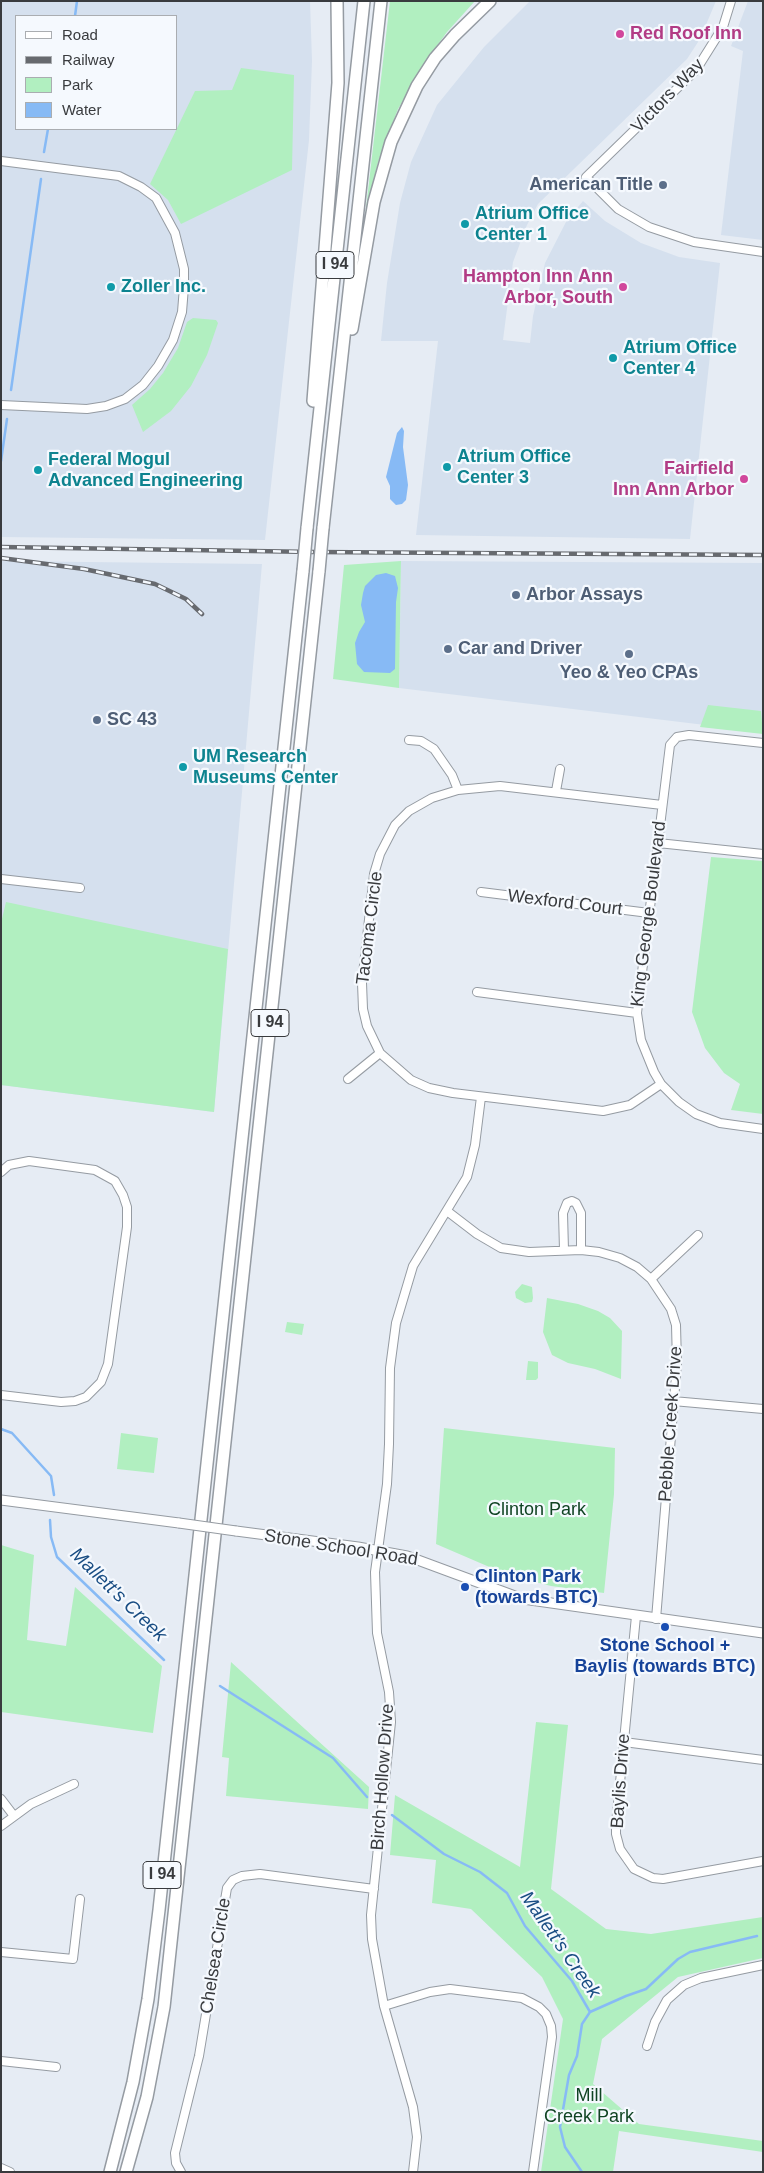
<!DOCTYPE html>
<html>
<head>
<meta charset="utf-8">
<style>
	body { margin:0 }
	#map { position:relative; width:764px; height:2173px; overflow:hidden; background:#e6ecf4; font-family:Arial,sans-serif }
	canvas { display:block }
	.frame { position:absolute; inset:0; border:2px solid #393b3e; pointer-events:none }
	.legend { position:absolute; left:15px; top:15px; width:162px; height:115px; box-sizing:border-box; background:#f5f9fe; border:1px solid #aaadb1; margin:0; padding:6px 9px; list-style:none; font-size:15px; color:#393b3e }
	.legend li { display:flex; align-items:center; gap:10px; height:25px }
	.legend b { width:25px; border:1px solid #aaadb1 }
</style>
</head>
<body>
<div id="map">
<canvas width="764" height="2173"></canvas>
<div class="frame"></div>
<ul class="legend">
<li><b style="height:6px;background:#fff"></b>Road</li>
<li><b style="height:6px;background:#676a6f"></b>Railway</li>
<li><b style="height:14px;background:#b1efc0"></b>Park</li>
<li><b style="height:14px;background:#87baf5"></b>Water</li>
</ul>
</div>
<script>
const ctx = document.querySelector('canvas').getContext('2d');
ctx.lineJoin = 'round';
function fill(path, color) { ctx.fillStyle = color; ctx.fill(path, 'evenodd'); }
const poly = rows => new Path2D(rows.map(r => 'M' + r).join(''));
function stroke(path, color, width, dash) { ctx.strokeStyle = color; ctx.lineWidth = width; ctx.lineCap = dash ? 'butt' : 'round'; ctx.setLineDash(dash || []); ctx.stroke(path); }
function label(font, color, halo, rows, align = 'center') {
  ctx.font = font + ' Arial,sans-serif'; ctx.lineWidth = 4.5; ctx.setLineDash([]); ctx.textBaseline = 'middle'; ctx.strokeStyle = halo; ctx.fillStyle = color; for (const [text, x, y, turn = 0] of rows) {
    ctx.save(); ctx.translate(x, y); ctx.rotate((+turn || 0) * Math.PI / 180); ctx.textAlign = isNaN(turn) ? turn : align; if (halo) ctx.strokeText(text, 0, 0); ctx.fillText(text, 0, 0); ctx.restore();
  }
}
fill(poly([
	[1,1,310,1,312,61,309,140,265,540,1,537],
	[16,16,176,16,176,129,16,129],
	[530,1,716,1,700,39,687,59,538,204,527,225,513,262,503,340,530,343,533,316,545,263,567,220,583,201,605,221,641,243,679,257,720,263,690,539,416,535,438,341,381,341,387,283,400,203,411,162,437,105,484,47],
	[748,1,763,1,763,240,721,235,743,51,731,46],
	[1,561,262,564,214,1112,1,1085],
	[401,561,763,563,763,732,399,688]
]), '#d5e0ee');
fill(poly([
	[390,1,475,1,447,32,428,58,398,109,378,162,363,234],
	[241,68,294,75,292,170,181,224,168,200,150,184,195,91,232,90],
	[193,318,216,320,218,323,207,355,191,386,171,411,143,432,132,405,150,389,163,373,178,348,187,322],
	[401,561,399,688,333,679,344,565],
	[708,705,761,711,763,734,700,727],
	[711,857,763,861,763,1114,731,1110,740,1084,724,1073,705,1048,692,1012],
	[6,902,228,949,214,1112,1,1085,1,923],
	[522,1284,532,1287,533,1298,532,1302,525,1303,516,1298,515,1292],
	[547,1298,578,1304,598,1311,610,1318,622,1331,621,1379,595,1369,568,1363,552,1355,543,1332],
	[287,1322,304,1324,302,1335,285,1332],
	[528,1361,538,1362,538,1378,536,1380,526,1380],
	[444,1428,615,1448,614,1494,604,1593,551,1586,508,1575,436,1544],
	[121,1433,158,1438,154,1473,117,1469],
	[1,1545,34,1555,27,1640,66,1646,75,1587,162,1666,153,1733,1,1712],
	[231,1662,369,1787,368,1809,226,1796,229,1758,222,1757],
	[536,1722,568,1725,551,1889,606,1929,651,1934,763,1917,763,1958,678,1977,602,2039,593,2084,639,2124,763,2141,763,2152,619,2131,613,2172,541,2172,563,2019,542,1977,471,1909,432,1903,436,1860,390,1855,395,1795,520,1867]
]), '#b1efc0');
fill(poly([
	[402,427,404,431,403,447,408,485,406,500,402,504,396,505,390,499,390,486,386,477,397,433],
	[386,573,395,576,398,588,396,602,395,669,390,673,364,672,357,664,355,643,359,632,365,622,361,605,363,593,365,586,376,575]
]), '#87baf5');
stroke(poly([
	[75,16,77,1],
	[44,152,48,129],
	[11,390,41,179],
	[1,461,7,419],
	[1,1429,12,1433,51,1476,54,1495],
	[50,1520,51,1537,57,1557,164,1660],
	[220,1686,333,1758,367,1797],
	[392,1815,444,1854,480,1872,507,1893,525,1926,572,1981,590,2012],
	[582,2172,565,2147,560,2127,569,2075,577,2056,582,2024,590,2012,626,1996,646,1989,678,1959,690,1952,757,1936]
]), '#87baf5', 2.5);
const minor = poly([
	[731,1,723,27,696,70,586,177,618,209,649,227,694,242,763,252],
	[1,161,119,176,141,187,156,198,175,233,184,269,184,287,182,312,173,340,158,366,143,385,125,399,106,406,87,409,1,405],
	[409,740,421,741,434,749,452,775,458,790],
	[763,743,689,735,677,737,670,745,637,1013,641,1040,654,1072,661,1084,679,1102,696,1114,720,1123,763,1129],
	[556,791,560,769],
	[658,843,763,854],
	[1,879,80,888],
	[481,892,649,913],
	[477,992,637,1013],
	[348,1079,380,1053],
	[661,1084,630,1105,603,1111,453,1093,429,1088,411,1080,380,1053,367,1026,363,1009,362,983,374,874,380,854,395,825,409,811,432,798,458,790,500,786,662,805],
	[1,1172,9,1165,29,1161,95,1170,115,1181,123,1195,127,1207,127,1227,108,1364,101,1382,86,1397,75,1401,61,1402,1,1395],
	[447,1211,477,1234,501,1248,529,1252,581,1250,599,1252,620,1258,637,1267,651,1279,671,1309,676,1325,677,1363,656,1619],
	[564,1250,563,1213,567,1203,572,1201,576,1203,581,1213,581,1250],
	[651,1279,698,1235],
	[673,1401,763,1409],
	[636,1616,616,1824,616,1834,620,1849,634,1869,653,1878,663,1879,763,1861],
	[624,1742,763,1760],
	[1,1799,14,1816],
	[1,1826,31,1804,74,1784],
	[1,1952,73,1959,80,1899],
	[384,2006,430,1992,450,1989,522,1998,539,2007,546,2014,551,2026,552,2037,533,2172],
	[647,2046,655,2022,667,2000,684,1985,701,1978,763,1965],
	[1,2061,56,2067],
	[1,2168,10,2172],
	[181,2172,176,2163,175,2153,199,2056,227,1888,233,1880,242,1876,260,1874,374,1889],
	[413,2172,417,2137,413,2107,384,2006,372,1939,371,1915,391,1722,389,1692,377,1633,375,1572,387,1484,389,1444,390,1368,396,1323,413,1266,467,1177,475,1145,481,1097]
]);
const major = poly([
	[1,1500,179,1523],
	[236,1531,358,1547,407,1556,523,1599,763,1633]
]);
const highway = poly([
	[352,329,374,202,391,142,417,86,435,58,455,35,490,1],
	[313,401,338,83,337,1],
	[307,528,364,1],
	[323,528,381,1],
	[110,2172,133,2082,148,1999,159,1910,303,571],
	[126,2172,147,2097,164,2007,319,571]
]);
stroke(minor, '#959ba2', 10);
stroke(major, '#959ba2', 11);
stroke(highway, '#959ba2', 14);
stroke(minor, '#fff', 8);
stroke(major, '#fff', 9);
stroke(highway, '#fff', 11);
const rail = poly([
	[1,547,315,552,763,555],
	[1,558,84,569,155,584,186,599,202,614]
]);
stroke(rail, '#676a6f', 4.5);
stroke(rail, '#f5f9fe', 2.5, [8]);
const majorBridge = poly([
	[179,1523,236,1531]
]);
const highwayBridge = poly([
	[303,571,307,528],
	[319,571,323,528]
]);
stroke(majorBridge, '#959ba2', 11, []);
stroke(highwayBridge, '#959ba2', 14, []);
stroke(majorBridge, '#fff', 9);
stroke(highwayBridge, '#fff', 11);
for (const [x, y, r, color] of [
	[620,34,5,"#d1479c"],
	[663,185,5,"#5c6f8a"],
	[465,224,5,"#0f9aa8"],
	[111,287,5,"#0f9aa8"],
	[623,287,5,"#d1479c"],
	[613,358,5,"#0f9aa8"],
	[447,467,5,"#0f9aa8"],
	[38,470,5,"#0f9aa8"],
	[744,479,5,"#d1479c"],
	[516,595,5,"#5c6f8a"],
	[448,649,5,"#5c6f8a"],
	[629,654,5,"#5c6f8a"],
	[97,720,5,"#5c6f8a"],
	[183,767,5,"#0f9aa8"],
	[465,1587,5,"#1a4fb4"],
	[665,1627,5,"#1a4fb4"]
]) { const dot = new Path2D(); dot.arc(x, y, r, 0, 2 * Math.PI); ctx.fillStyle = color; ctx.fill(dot); stroke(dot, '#f5f9fe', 2); }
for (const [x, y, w] of [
	[335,265,38],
	[270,1023,38],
	[162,1875,38]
]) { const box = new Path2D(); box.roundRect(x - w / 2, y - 13.5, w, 27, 4); ctx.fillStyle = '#f5f9fe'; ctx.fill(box); stroke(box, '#393b3e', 1); }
label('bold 16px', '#393b3e', null, [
	["I 94",335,265],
	["I 94",270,1023],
	["I 94",162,1875]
]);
label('bold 18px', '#b23c85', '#f5f9fe', [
	["Red Roof Inn",630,34,"left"],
	["Hampton Inn Ann",613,277],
	["Arbor, South",613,298],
	["Fairfield",734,469],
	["Inn Ann Arbor",734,490]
], 'right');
label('18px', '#393b3e', '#f5f9fe', [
	["Victors Way",668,96,-46],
	["Wexford Court",565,903,7],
	["King George Boulevard",649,914,-83],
	["Tacoma Circle",370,928,-83],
	["Pebble Creek Drive",671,1424,-86],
	["Stone School Road",341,1548,9],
	["Birch Hollow Drive",383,1777,-86],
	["Baylis Drive",621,1781,-86],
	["Chelsea Circle",216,1956,-81]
]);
label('bold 18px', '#4e5e75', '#f5f9fe', [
	["American Title",653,185,"right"],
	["Arbor Assays",526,595],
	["Car and Driver",458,649],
	["Yeo & Yeo CPAs",629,673,"center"],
	["SC 43",107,720]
], 'left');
label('bold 18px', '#0d838f', '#f5f9fe', [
	["Atrium Office",475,214],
	["Center 1",475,235],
	["Zoller Inc.",121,287],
	["Atrium Office",623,348],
	["Center 4",623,369],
	["Atrium Office",457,457],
	["Center 3",457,478],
	["Federal Mogul",48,460],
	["Advanced Engineering",48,481],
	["UM Research",193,757],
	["Museums Center",193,778]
], 'left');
label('18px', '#104423', '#f5f9fe', [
	["Clinton Park",537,1510],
	["Mill",589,2096],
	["Creek Park",589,2117]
]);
label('bold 18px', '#164399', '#f5f9fe', [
	["Clinton Park",475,1577],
	["(towards BTC)",475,1598],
	["Stone School +",665,1646,"center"],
	["Baylis (towards BTC)",665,1667,"center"]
], 'left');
label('italic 19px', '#194d83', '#f5f9fe', [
	["Mallett's Creek",118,1595,44],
	["Mallett's Creek",560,1945,55]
]);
</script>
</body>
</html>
